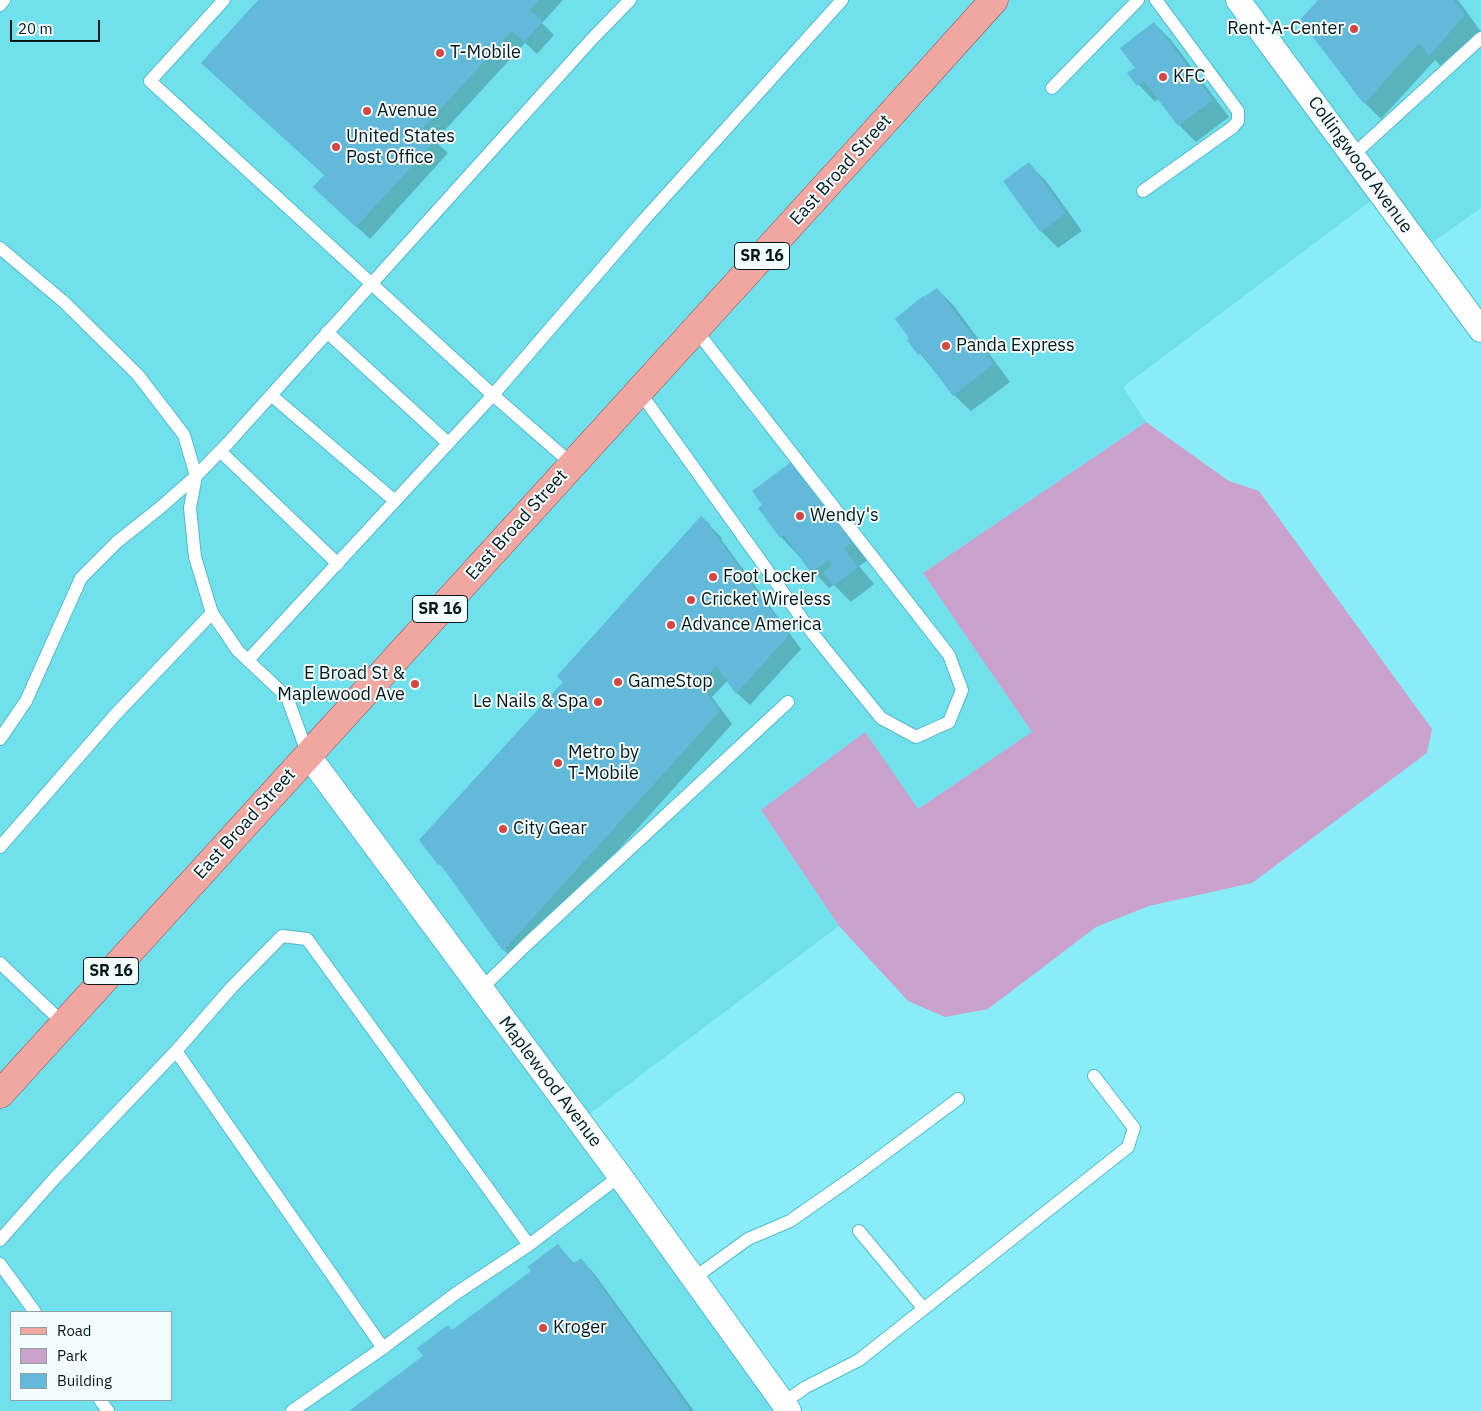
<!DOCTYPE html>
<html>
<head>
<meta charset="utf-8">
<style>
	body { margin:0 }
	#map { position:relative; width:1481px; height:1411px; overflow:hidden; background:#88edf9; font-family:"IBM Plex Sans",sans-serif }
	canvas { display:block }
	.legend { position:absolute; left:10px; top:1311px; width:162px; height:90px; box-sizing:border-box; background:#f4fdfe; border:1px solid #94a1a3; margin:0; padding:6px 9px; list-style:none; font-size:15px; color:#03181b }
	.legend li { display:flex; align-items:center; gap:10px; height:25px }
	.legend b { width:25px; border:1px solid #94a1a3 }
	.scale { position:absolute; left:10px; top:20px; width:90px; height:22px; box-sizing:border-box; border:2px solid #03181b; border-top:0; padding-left:6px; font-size:15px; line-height:18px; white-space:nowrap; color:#03181b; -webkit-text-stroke:4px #f4fdfe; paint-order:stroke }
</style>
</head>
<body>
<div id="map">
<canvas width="1481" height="1411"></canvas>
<ul class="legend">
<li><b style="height:6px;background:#f0a6a1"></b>Road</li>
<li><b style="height:14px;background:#cba2cc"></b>Park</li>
<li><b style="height:14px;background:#63b9da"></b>Building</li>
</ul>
<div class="scale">20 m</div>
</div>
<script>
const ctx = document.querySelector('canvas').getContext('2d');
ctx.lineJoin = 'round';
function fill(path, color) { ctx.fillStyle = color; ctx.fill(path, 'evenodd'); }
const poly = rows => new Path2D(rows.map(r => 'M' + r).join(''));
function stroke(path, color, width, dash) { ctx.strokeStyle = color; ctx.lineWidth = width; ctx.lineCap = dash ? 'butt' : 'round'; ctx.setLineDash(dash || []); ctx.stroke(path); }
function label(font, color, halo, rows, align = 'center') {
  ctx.font = font + ' "IBM Plex Sans",sans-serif'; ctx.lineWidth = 4; ctx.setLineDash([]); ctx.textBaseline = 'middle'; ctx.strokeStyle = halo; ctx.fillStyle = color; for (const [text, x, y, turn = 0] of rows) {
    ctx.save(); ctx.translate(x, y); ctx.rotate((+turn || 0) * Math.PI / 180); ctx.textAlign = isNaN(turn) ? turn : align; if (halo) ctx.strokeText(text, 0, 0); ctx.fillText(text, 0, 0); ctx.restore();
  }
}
fill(poly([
	[0,0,1481,0,1481,208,1419,252,1376,197,1123,387,1146,422,923,573,1033,732,918,809,761,810,839,926,580,1121,791,1411,0,1411],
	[11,1312,171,1312,171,1400,11,1400]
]), '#70e0ec');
fill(poly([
	[1146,422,1229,481,1259,491,1432,729,1427,753,1252,883,1149,906,1096,927,988,1009,945,1017,908,1001,839,926,761,810,865,732,918,809,1032,732,923,573]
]), '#cba2cc');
fill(poly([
	[260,0,563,0,542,23,554,35,537,54,525,43,435,141,448,153,370,239,327,200,325,175],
	[1320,0,1458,0,1481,32,1446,71,1435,60,1381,119,1365,103],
	[1154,23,1171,40,1229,117,1196,142,1179,125,1159,98,1155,102,1129,74,1136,68],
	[1029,164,1046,181,1082,231,1058,248,1041,231,1005,181],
	[937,289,954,306,1010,382,971,411,954,395,909,340,924,299],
	[794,461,868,560,859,566,874,584,851,602,834,585,829,588,781,537,764,505],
	[709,525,722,538,721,539,801,649,750,705,737,693,728,680,712,697,732,724,516,963,504,950,446,871,421,840],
	[558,1246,575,1264,581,1260,593,1272,694,1411,352,1411,425,1357,453,1331,533,1271]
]), '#0003');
fill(poly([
	[258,0,539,0,530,10,543,22,524,42,512,31,423,128,436,140,356,227,313,187,324,175,201,63],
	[1318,0,1454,0,1465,15,1429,56,1419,43,1364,104,1300,20],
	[1154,22,1213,100,1178,126,1144,81,1137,86,1127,73,1135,68,1120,48],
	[1029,162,1066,213,1040,232,1003,181],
	[937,288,994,364,953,396,921,353,918,355,907,340,909,338,895,319,923,296,924,297],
	[794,460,842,524,840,526,852,542,844,549,858,567,833,586,823,572,832,565,828,560,811,573,784,535,780,538,758,508,762,505,752,491],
	[701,516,710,524,709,526,789,635,736,694,716,666,700,683,720,711,503,951,440,864,438,865,419,840,563,682,557,676],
	[558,1244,573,1264,581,1258,691,1411,349,1411,423,1356,417,1348,448,1325,452,1330,531,1271,527,1267]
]), '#63b9da');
const lane = poly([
	[224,0,150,81,493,395,572,464],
	[0,5,4,0],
	[1052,88,1138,0],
	[1352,156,1481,38],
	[1143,191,1233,127,1238,121,1238,111,1156,0],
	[0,248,64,302,138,375,184,435,196,476,161,507,117,542,81,578,26,701,0,739],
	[327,332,448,443],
	[639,391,813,634,881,718,916,737,949,722,962,690,949,655,695,329],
	[271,395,395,501],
	[220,451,338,564],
	[248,660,493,395,642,222,842,0],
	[308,755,287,697,238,651,212,613,195,557,190,508,196,476,228,443,592,39,630,0],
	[0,847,115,715,212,613],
	[0,963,63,1023],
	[481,989,526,945,788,702],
	[176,1051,383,1348],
	[859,1231,924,1309],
	[0,1240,54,1179,176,1051,232,987,282,936,307,939,529,1245],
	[0,1264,35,1312],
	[694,1278,748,1239,790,1221,856,1175,958,1099],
	[100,1400,108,1411],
	[783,1403,806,1387,859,1360,1128,1147,1134,1128,1094,1076],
	[292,1411,383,1348,455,1294,529,1245,620,1176]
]);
const street = poly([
	[1238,0,1481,330],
	[308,755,620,1176,789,1411]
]);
const primary = poly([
	[0,1094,885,121,994,0]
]);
stroke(lane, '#54bbc7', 14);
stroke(street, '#54bbc7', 26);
stroke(primary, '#974d49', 29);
stroke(lane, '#fff', 12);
stroke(street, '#fff', 24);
stroke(primary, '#f0a6a1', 28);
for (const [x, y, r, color] of [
	[1354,29,5,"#d64744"],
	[440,53,5,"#d64744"],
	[1163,77,5,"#d64744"],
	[367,111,5,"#d64744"],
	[336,147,5,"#d64744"],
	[946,346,5,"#d64744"],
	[800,516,5,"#d64744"],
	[713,577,5,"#d64744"],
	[691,600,5,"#d64744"],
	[671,625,5,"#d64744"],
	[618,682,5,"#d64744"],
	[415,684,5,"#d64744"],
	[598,702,5,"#d64744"],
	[558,763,5,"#d64744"],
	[503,829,5,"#d64744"],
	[543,1328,5,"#d64744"]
]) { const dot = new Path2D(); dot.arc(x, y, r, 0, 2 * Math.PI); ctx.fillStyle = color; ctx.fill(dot); stroke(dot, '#f4fdfe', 2); }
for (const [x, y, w] of [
	[762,256,55],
	[440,609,55],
	[111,971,55]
]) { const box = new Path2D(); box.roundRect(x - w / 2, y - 13.5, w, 27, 4); ctx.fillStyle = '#f4fdfe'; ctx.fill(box); stroke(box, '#03181b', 1); }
label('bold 16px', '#03181b', null, [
	["SR 16",762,256],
	["SR 16",440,609],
	["SR 16",111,971]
]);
label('18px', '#03181b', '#f4fdfe', [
	["Rent-A-Center",1344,29,"right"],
	["T-Mobile",450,53],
	["KFC",1173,77],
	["Avenue",377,111],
	["United States",346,137],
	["Post Office",346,158],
	["Panda Express",956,346],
	["Wendy's",810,516],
	["Foot Locker",723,577],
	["Cricket Wireless",701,600],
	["Advance America",681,625],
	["E Broad St &",405,674,"right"],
	["Maplewood Ave",405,695,"right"],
	["GameStop",628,682],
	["Le Nails & Spa",588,702,"right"],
	["Metro by",568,753],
	["T-Mobile",568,774],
	["City Gear",513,829],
	["Kroger",553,1328]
], 'left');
label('18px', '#03181b', '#f4fdfe', [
	["Collingwood Avenue",1360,165,54],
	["East Broad Street",841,170,-48],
	["East Broad Street",517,525,-48],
	["East Broad Street",245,824,-48],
	["Maplewood Avenue",550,1082,53]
]);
</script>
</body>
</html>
